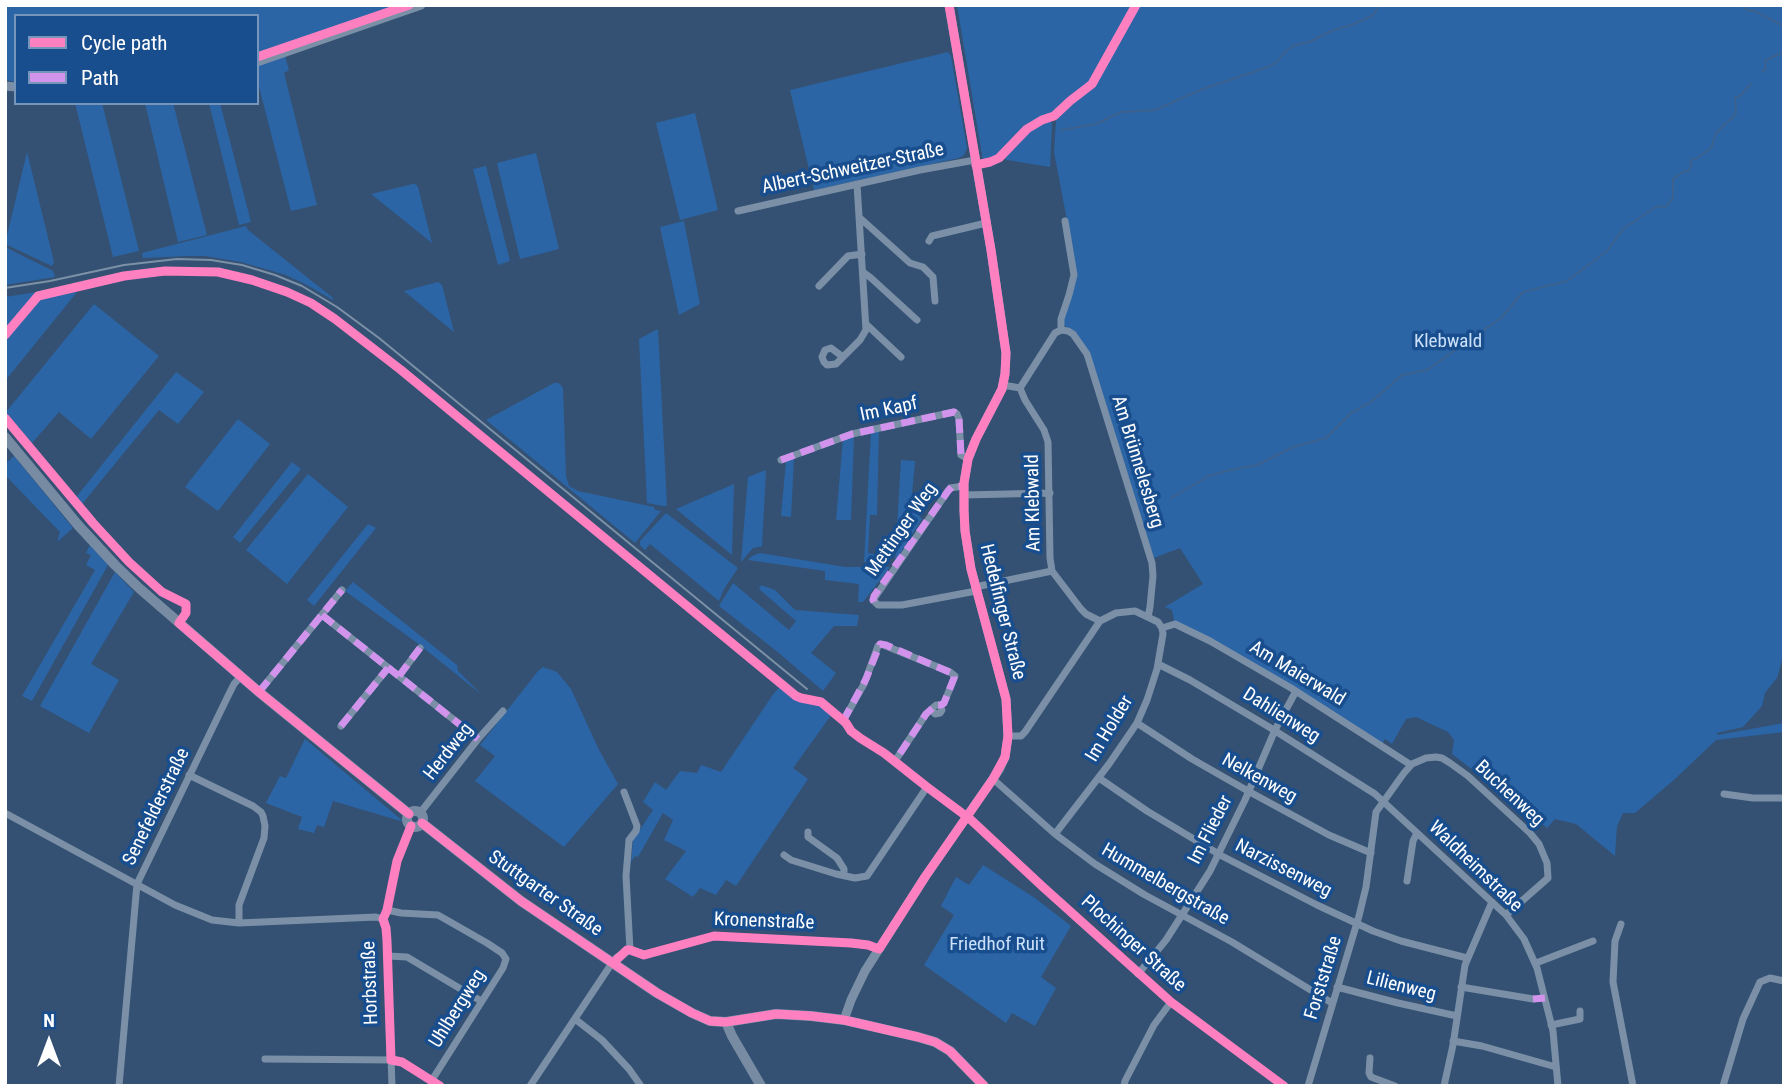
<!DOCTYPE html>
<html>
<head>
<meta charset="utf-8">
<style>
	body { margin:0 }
	#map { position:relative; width:1789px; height:1091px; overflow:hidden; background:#345173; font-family:"Roboto Condensed",sans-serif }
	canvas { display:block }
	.frame { position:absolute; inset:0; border:7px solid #fff; pointer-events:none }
	.legend { position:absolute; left:14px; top:14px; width:245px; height:91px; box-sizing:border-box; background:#194e8e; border:2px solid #7595bb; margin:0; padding:9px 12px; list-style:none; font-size:21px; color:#fff }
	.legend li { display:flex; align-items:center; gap:14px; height:35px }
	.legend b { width:35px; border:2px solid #7595bb }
	.north { position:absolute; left:14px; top:1007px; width:70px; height:70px; -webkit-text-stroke:5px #194e8e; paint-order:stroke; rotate:0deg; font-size:19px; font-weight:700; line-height:28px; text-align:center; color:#fff }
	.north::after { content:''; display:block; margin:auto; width:24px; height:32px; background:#fff; clip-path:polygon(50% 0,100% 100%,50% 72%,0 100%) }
</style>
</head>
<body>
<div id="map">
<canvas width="1789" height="1091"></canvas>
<div class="frame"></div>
<ul class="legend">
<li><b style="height:9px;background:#ff80c0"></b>Cycle path</li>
<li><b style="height:9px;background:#d193ec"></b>Path</li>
</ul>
<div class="north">N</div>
</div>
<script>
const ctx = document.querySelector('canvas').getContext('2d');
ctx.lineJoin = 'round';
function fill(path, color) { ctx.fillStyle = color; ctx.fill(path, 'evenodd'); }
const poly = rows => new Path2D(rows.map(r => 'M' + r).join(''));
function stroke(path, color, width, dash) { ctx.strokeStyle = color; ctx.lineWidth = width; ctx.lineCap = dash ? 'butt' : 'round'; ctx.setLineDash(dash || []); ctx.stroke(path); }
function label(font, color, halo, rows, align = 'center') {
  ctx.font = font + ' "Roboto Condensed",sans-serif'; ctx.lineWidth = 7; ctx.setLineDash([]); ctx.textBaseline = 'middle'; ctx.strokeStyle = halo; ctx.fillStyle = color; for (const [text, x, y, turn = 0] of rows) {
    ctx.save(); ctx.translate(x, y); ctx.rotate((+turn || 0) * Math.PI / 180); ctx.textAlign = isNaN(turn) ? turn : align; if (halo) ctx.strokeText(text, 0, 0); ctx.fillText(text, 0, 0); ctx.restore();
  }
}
fill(poly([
	[5,5,403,5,403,6,257,56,257,16,16,16,16,82,5,80],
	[957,5,1784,5,1784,652,1777,678,1765,693,1762,706,1743,727,1717,733,1717,735,1784,723,1784,732,1716,740,1675,779,1635,813,1623,813,1617,826,1615,856,1576,824,1555,819,1547,828,1526,809,1522,813,1482,777,1452,754,1454,740,1448,732,1416,717,1406,719,1392,744,1385,739,1382,744,1174,621,1172,610,1165,607,1203,584,1180,548,1154,558,1089,353,1074,331,1065,326,1063,321,1074,257,1054,152,1056,121,1059,114,1091,87,1099,78,1096,77,1087,87,1049,115,1052,124,1050,167,1007,160,1000,155,994,158,983,161],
	[948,52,951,56,967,148,964,155,959,158,814,190,790,90],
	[285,56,289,70,284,73,317,205,291,211,257,79,257,65],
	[75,103,102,103,139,251,113,257],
	[145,103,173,103,207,235,178,242],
	[209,103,220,103,251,222,239,225],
	[695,113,718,210,680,220,656,123],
	[27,152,54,262,52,266,5,244],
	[536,153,559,249,520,259,497,163],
	[486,166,510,261,498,265,473,169],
	[413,184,415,184,418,187,432,243,371,194],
	[684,221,700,304,679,315,660,227],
	[246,226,248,230,333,298,333,300,307,285,286,275,241,262,205,256,186,256,143,258,142,253],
	[5,247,53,271,55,277,5,285],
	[438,282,442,285,454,332,404,291],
	[37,292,5,331,5,297],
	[77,292,5,381,5,338,40,297],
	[94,304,159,356,91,439,59,412,32,443,6,412],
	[658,329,667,506,663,506,647,503,639,339],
	[176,372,204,392,178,424,159,410,82,504,77,496],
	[554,383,559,383,563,388,566,476,569,486,578,491,654,507,655,510,661,511,635,543,486,420],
	[238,419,270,444,218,511,185,487],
	[879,431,877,515,870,515,868,553,874,554,874,562,864,562,871,432],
	[854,436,851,520,836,520,843,439],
	[14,456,73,528,57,542,60,532,5,475,5,464],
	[794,458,791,517,781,516,786,461],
	[901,460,915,461,911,506,922,519,895,562],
	[292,462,301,469,240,543,233,537],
	[766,470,762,546,753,548,741,562,748,477],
	[308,474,348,507,287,584,246,550],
	[734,484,732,555,676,509],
	[666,513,738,568,724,589,719,601,650,544,645,550,640,545,640,541],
	[368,524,376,528,314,606,307,600],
	[90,545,108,565,32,701,22,696,95,570,86,565,91,555,86,553],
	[760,553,845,567,890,567,863,602,858,602,859,584,825,580,825,571,748,560,752,556],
	[115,572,134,592,91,664,119,680,89,733,40,706],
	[353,582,457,665,458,671,482,695,420,645,345,591],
	[733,583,789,630,796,621,759,589,761,585,775,590,795,610,859,615,857,626,834,626,811,653,836,673,823,691,779,653,719,606],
	[543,667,557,672,571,689,598,748,618,784,564,847,475,781,495,756,480,745,538,671],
	[781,686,799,701,817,702,832,714,793,768,808,779,736,886,726,880,716,895,700,888,693,897,665,879,686,851,664,840,673,820,663,813,638,857,635,856,631,862,633,840,653,810,643,802,655,782,666,790,680,771,697,773,701,765,721,772,774,693],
	[305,739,404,822,333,801,324,827,317,825,314,833,298,829,302,817,266,803,280,776,286,778],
	[983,865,1035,898,1071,926,1041,977,1056,988,1035,1026,1012,1013,1006,1023,924,965,954,915,941,906,956,877,969,885]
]), '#2c65a5');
stroke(poly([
	[1741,5,1749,11,1754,11,1784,26],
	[1762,72,1766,68,1765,64,1766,60,1784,52],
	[1061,130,1096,124,1121,112,1155,110,1200,90,1268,67,1277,62,1284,53,1293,46,1309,42,1331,31,1354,24,1373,15,1380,5],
	[1171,498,1209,476,1230,470,1257,465,1293,447,1326,438,1351,413,1371,402,1402,375,1427,370,1501,318,1523,292,1567,281,1571,278,1608,250,1623,229,1656,207,1667,206,1673,198,1673,179,1684,171,1688,171,1691,167,1691,160,1697,158,1711,148,1716,133,1726,123,1729,121,1736,113,1735,97,1740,96,1751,84]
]), '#3c6290', 2);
stroke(poly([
	[738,211,920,170,975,160],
	[860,218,910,263,923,267,933,277,935,301],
	[929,241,932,236,986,223],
	[863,272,871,278,917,320],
	[819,286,848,256,862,254],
	[866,324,901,357],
	[1061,330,1068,331,1073,334,1087,354,1152,563,1153,576,1150,607,1148,617],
	[843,357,831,348,825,350,822,357,824,362,827,365,836,364,860,340,866,330,857,184],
	[1003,385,1020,388,1025,400,1044,430,1048,442,1050,558,1052,571,1081,609,1086,614,1100,621],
	[1020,388,1055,333,1061,330,1061,319,1069,295,1074,275,1065,221],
	[781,460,852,434,954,412,957,414,959,419,961,455,968,459],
	[964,486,950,488,873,600,878,605,902,605,976,591],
	[964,495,1050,493],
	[975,587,1052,571],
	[322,615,478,739],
	[1162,628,1175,624,1210,641,1291,688,1411,765],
	[1158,664,1190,680,1269,727,1375,794,1506,915,1524,939,1537,968,1553,1031,1558,1086],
	[399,676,420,648],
	[259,692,342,590],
	[932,710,935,714,940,713,942,710,940,705],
	[1137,723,1192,759,1248,791,1329,835,1371,853],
	[341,726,388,668],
	[1008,736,1021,736,1025,732,1100,621,1116,613,1135,611,1158,622,1162,628],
	[895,761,926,714,936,705,941,705,944,703,955,676,950,672,881,644,878,646,864,684,843,721,851,731,895,761,927,787,970,819,1043,887,1171,1002,1284,1086],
	[189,775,253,806,261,812,263,816,265,826,264,838,239,905,239,923],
	[1099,778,1147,811,1222,856,1317,905,1373,931,1401,941,1467,958],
	[993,779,1055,834,1095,864,1145,895,1232,942,1332,1003],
	[624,792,637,826,636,831,629,840,626,876,630,950],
	[1724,794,1753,798,1784,798],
	[5,813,175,905,212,920,239,923,376,917,383,919],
	[420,813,478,739,503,711],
	[808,832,808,837,837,858,844,869,844,875],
	[1055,834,1109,764,1137,723,1147,700,1157,669,1163,634,1162,628],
	[784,855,791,860,836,874,855,878,867,876,927,787],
	[1407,881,1413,841,1417,833],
	[387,910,401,913,438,915,487,943,502,953,506,959,503,968,432,1080],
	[1621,924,1615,941,1613,982,1633,1086],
	[630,950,644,955,714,936,851,943,868,945,879,949],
	[388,956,407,957,481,1001],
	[1536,963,1593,941],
	[1138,974,1166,940,1210,871,1245,800,1275,730,1296,691],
	[1337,987,1398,1003,1457,1016],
	[1461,987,1533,999],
	[575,1019,602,1040,629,1069,641,1086],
	[1551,1025,1580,1019,1580,1011],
	[1453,1041,1482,1046,1556,1067],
	[1370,1058,1369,1073,1371,1077,1395,1086],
	[265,1059,397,1060,440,1086],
	[119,1086,137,884,227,698,234,684,241,676],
	[392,1086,387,941,386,928,383,919,387,910,397,861,411,826],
	[530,1086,610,966,617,957,630,950],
	[1124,1086,1125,1081,1154,1025,1171,1002],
	[1308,1086,1359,916,1366,887,1376,812,1404,773,1412,764,1426,758,1436,757,1442,758,1450,763,1468,776,1530,833,1539,844,1547,863,1548,878,1506,915],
	[1444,1086,1453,1045,1465,965,1492,902],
	[1723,1086,1743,1019,1760,982,1770,978,1784,981]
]), '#7b90a7', 7);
stroke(poly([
	[257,62,421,5],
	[5,86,16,87],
	[844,1020,851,1000,865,971,925,877,999,770,1005,757,1008,736,1006,699,971,569,965,531,964,510,964,483,968,459,976,439,1002,389,1005,374,1006,353,991,250,949,5]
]), '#7b90a7', 9);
stroke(poly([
	[5,437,78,525,115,565,139,588,259,692,409,814],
	'407 819a8 8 0 1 1 16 0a8 8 0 1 1-16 0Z',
	[422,823,521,901,657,993,692,1013,710,1021,726,1022,776,1014,811,1016,844,1020,918,1037,935,1042,950,1051,984,1086],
	[726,1022,732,1036,761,1086]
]), '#778ba3', 10);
stroke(poly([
	[5,288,50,281,124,265,177,259,211,260,242,265,275,275,302,286,337,307,379,338,807,689]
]), '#7c91a6', 2);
stroke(poly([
	[781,460,852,434,954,412,957,414,959,419,961,455,968,459],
	[874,602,873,600,874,596,948,491,952,487,964,486],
	[322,615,478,739],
	[399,676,420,648],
	[259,692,342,590],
	[843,721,866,679,880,644,886,645,954,674,954,678,944,703,941,705,936,705,926,714,895,761],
	[341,726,388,668],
	[1533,999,1545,998]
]), '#d193ec', 7, [14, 7]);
stroke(poly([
	[257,57,409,5],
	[976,165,990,162,999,158,1027,129,1042,120,1054,116,1070,101,1092,84,1136,5],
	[5,335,38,296,124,276,165,271,218,272,252,280,287,292,311,303,335,319,401,370,796,696,801,698,821,702,846,723,851,731,860,738,884,753,927,787,970,819,1043,887,1171,1002,1284,1086],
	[5,418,93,523,129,562,162,592,186,604,186,613,179,623,259,692,409,814],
	[422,823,521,901,657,993,692,1013,710,1021,726,1022,776,1014,811,1016,844,1020,918,1037,935,1042,950,1051,984,1086],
	[411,826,397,861,387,910,383,919,386,928,387,941,391,1060,402,1062,440,1086],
	[613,963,627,950,630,950,644,955,714,936,851,943,868,945,879,949,925,877,993,779,1005,757,1008,736,1006,699,971,569,965,531,964,510,964,483,968,459,976,439,1002,389,1005,374,1006,353,991,250,949,5]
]), '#ff80c0', 9);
label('19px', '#fff', '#194e8e', [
	["Albert-Schweitzer-Straße",853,169,-12],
	["Im Kapf",889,410,-12],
	["Am Brünnelesberg",1137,462,73],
	["Am Klebwald",1034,503,-91],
	["Mettinger Weg",902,530,-55],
	["Hedelfinger Straße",1002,612,76],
	["Am Maierwald",1297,674,31],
	["Dahlienweg",1281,716,32],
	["Im Holder",1110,729,-59],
	["Herdweg",449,752,-52],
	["Nelkenweg",1259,779,29],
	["Buchenweg",1509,794,43],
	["Senefelderstraße",157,807,-64],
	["Im Flieder",1211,830,-63],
	["Waldheimstraße",1475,867,44],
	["Narzissenweg",1283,869,27],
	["Hummelbergstraße",1165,885,30],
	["Stuttgarter Straße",545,894,35],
	["Kronenstraße",764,922,2],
	["Plochinger Straße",1133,944,42],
	["Forststraße",1324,978,-73],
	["Horbstraße",371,983,-92],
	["Lilienweg",1401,987,14],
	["Uhlbergweg",458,1009,-58]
]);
label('19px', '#cbe1fa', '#194e8e', [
	["Klebwald",1448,342],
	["Friedhof Ruit",997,945]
]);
</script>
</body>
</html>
